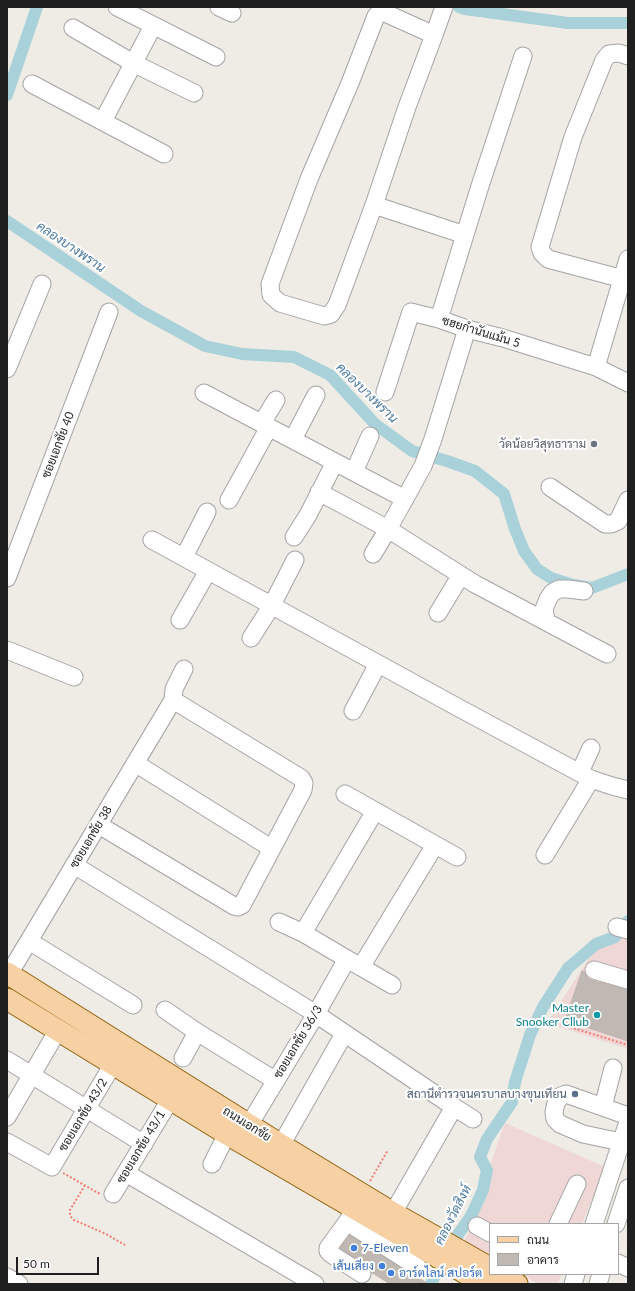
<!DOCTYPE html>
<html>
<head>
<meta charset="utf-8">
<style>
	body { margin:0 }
	#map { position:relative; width:635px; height:1291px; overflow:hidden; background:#efece6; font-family:Lato,Sarabun,sans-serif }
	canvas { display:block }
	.frame { position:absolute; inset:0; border:8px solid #1f1f1f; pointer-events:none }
	.legend { position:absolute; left:489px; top:1223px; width:130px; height:52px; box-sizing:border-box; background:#fff; border:1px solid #a5a5a5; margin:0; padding:5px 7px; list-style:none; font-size:12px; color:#1f1f1f }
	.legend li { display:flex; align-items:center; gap:8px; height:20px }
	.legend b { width:20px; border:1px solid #a5a5a5 }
	.scale { position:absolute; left:16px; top:1257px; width:83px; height:18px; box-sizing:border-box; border:2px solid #1f1f1f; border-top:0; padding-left:5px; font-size:12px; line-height:14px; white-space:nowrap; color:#1f1f1f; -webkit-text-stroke:3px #fff; paint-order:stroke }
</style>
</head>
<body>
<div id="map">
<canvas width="635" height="1291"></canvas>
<div class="frame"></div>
<ul class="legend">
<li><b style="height:5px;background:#f7d0a4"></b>ถนน</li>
<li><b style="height:11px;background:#c0b8b3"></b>อาคาร</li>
</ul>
<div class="scale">50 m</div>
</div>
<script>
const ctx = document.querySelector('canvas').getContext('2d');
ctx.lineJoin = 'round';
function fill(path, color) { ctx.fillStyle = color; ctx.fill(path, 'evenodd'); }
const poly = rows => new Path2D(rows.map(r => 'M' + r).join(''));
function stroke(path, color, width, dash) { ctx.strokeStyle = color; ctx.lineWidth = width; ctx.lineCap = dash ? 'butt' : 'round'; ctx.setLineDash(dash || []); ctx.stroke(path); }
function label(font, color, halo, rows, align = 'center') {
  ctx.font = font + ' Lato,Sarabun,sans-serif'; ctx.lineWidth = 4; ctx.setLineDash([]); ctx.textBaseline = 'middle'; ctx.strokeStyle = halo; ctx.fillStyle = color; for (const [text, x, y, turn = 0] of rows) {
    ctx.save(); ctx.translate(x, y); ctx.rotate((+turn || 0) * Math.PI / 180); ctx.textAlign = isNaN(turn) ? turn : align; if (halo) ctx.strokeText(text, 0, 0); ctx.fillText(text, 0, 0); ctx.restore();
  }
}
fill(poly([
	[604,935,627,937,628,935,628,1049,547,1023],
	[505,1123,605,1167,582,1224,490,1224,490,1256,464,1241,487,1197,489,1168],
	[521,1274,562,1274,558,1284,538,1284]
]), '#efd7d6');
stroke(poly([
	[459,7,465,9,568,23,628,23],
	[7,95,37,7],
	[7,221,141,311,205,346,242,354,294,357,330,375,375,424,412,451,447,461,475,471,504,494,515,529,524,551,537,569,551,578,573,585,592,588,628,574],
	[431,1284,437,1271,455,1239,471,1216,483,1190,487,1170,480,1157,487,1139,512,1102,515,1082,530,1035,543,1007,568,968,596,944,615,937,628,921]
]), '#a9d1da', 12);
const building = poly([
	[582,971,584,972,587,977,591,980,628,990,628,1041,565,1020,582,971],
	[350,1235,414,1276,419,1278,428,1284,390,1284,371,1272,367,1266,340,1248,350,1235]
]);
fill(building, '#c0b8b3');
stroke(building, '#c0b3a9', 1);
const minor = poly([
	[117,7,216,57],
	[219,7,232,13],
	[73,28,133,63,194,93],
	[434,35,383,12,379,13,376,16,350,83,309,179,270,284,271,295,280,303,324,316,331,314,337,305,374,205,407,107,434,35,444,7],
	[32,84,164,154],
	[103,121,153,26],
	[374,205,465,235],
	[623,279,548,259,542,253,540,247,573,137,604,60,609,54,619,53,628,56],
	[439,319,480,186,523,56],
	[596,367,628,259],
	[7,369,42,284],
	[385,392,411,312,439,319,467,329,503,338,596,367,628,383],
	[204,393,405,499],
	[262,423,276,400],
	[293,439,316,395],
	[354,472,370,436],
	[550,487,605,524,611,524,618,521,628,500],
	[319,492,388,529,423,466,433,439,467,329],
	[229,500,269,427],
	[294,537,308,515,335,462],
	[152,540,459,708,591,779,612,786,628,790],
	[373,554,388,529,475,584,607,654],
	[184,557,207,512],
	[7,578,109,312],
	[438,613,461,575],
	[180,620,208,571],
	[546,621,544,609,548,599,552,593,559,589,568,589,584,591],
	[251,638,272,605,295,560],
	[7,650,74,677],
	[353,711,378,664],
	[135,763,271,848],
	[580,772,591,748],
	[345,794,457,857],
	[375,811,303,933,347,959,361,967,435,845],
	[99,825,234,906,238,907,242,905,303,790,304,783,301,778,173,700],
	[545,855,591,779],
	[74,865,316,1014,454,1107,473,1119],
	[279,922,303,933],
	[617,927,628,930],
	[29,941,133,1005],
	[361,967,392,985],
	[594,970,628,980],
	[9,974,173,700,174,689,184,669],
	[165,1010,197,1032,276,1081],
	[183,1058,197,1032],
	[7,1060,144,1144],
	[603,1107,613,1068],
	[7,1117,58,1030],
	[249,1125,316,1014,347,959],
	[7,1142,52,1167,113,1064],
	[621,1142,583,1134,560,1124,555,1119,554,1112,556,1103,561,1096,566,1094,628,1116],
	[281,1145,344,1034],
	[212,1164,227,1134],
	[126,1173,315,1284],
	[113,1194,170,1100],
	[354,1209,347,1222,328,1248,328,1251,331,1254,362,1274],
	[393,1213,454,1107],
	[347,1222,419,1268],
	[558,1224,577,1184],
	[594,1224,628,1122],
	[616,1224,628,1188],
	[477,1226,490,1233],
	[618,1263,628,1268],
	[7,1277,19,1284],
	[573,1284,576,1274],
	[598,1284,601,1274]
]);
const major = poly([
	[7,973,281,1145,393,1213,490,1268],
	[7,999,227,1134,484,1284],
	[500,1274,517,1284]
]);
stroke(minor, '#a3a3a3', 19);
stroke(major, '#926009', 23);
stroke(poly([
	[570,1027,628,1045],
	[63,1173,100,1194],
	[370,1181,388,1150],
	[85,1185,70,1210,70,1216,74,1220,106,1234,125,1245]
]), '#f27d75', 2, [2, 2]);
stroke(minor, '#fff', 17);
stroke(major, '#f7d0a4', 21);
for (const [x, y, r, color] of [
	[594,444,4,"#6b7280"],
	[597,1015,4,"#0f9aa8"],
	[575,1094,4,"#5c6f8a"],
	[354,1248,4,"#3f7fe0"],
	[382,1266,4,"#3f7fe0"],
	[391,1273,4,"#3f7fe0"]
]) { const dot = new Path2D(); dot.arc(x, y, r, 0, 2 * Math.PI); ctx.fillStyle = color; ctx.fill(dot); stroke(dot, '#fff', 1.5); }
label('12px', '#1f1f1f', '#fff', [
	["ซฮยกำนันแม้น 5",481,332,17],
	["ซอยเอกชัย 40",58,445,-69],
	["ซอยเอกชัย 38",91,837,-59],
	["ซอยเอกชัย 36/3",298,1042,-59],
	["ซอยเอกชัย 43/2",83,1115,-59],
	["ถนนเอกชัย",247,1124,32],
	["ซอยเอกชัย 43/1",141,1147,-59]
]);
label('12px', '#5b616d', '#fff', [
	["วัดน้อยวิสุทธาราม",586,444]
], 'right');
label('12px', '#0d838f', '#fff', [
	["Master",589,1008],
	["Snooker Cllub",589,1022]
], 'right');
label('12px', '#4e5e75', '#fff', [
	["สถานีตำรวจนครบาลบางขุนเทียน",567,1094]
], 'right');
label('12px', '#366cbe', '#fff', [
	["7-Eleven",362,1248],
	["เส้นเสียง",374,1266,"right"],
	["อาร์ตไลน์ สปอร์ต",399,1273]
], 'left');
label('italic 13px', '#4e7aa2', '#fff', [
	["คลองบางพราน",71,247,34],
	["คลองบางพราน",367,393,44],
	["คลองวัดสิงห์",453,1215,-63]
]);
</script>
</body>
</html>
